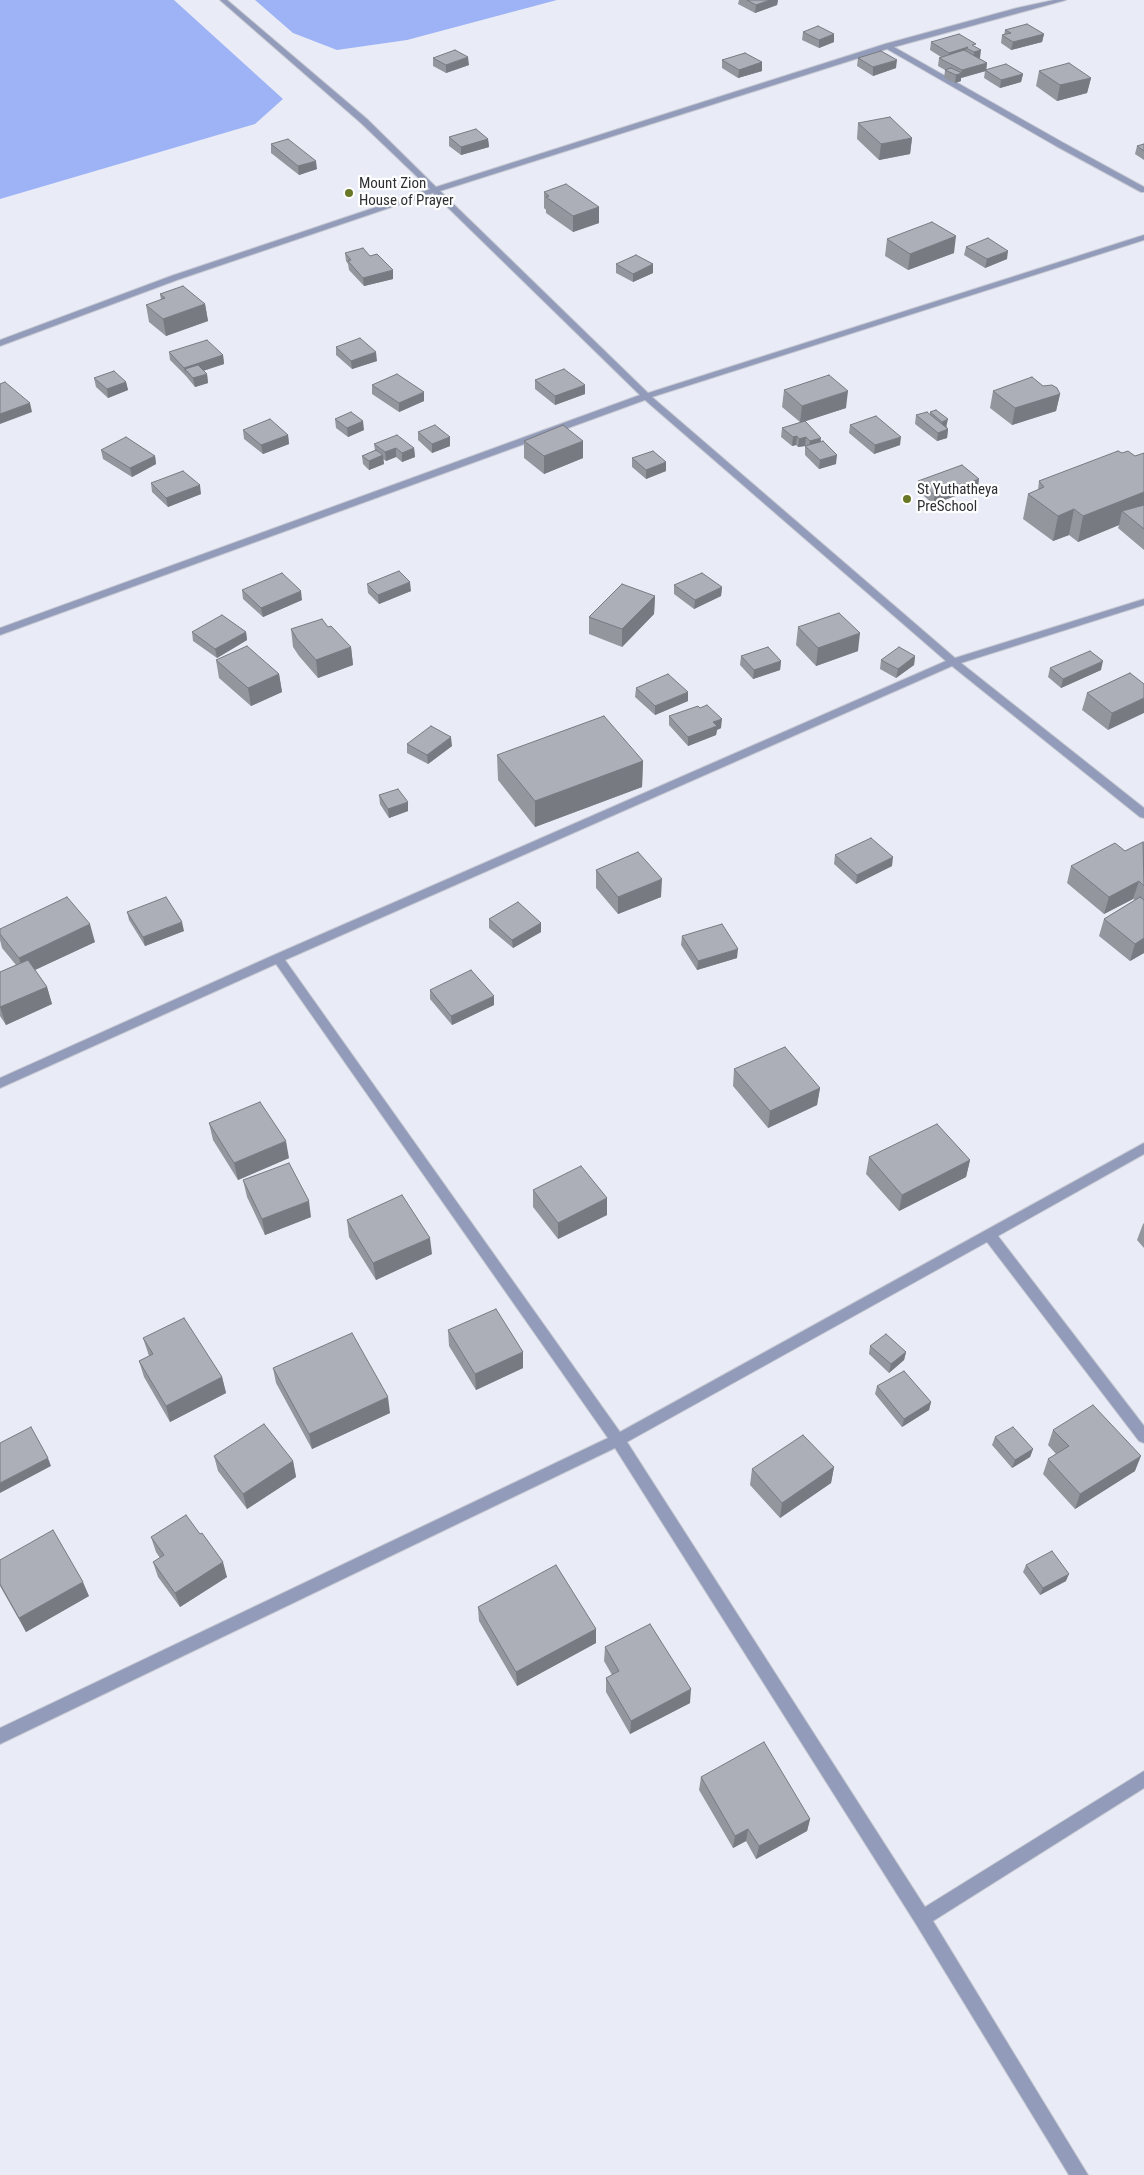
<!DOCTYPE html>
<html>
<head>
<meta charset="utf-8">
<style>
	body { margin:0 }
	canvas { display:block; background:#e9ecf6 }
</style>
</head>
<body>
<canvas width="1144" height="2175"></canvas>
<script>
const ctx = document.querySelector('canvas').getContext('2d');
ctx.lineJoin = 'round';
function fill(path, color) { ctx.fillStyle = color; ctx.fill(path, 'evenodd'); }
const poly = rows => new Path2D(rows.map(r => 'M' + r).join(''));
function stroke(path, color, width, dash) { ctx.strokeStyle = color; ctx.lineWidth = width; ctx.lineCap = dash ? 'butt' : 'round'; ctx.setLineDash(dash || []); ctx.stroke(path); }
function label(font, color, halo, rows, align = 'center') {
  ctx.font = font + ' "Roboto Condensed",sans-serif'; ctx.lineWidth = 4.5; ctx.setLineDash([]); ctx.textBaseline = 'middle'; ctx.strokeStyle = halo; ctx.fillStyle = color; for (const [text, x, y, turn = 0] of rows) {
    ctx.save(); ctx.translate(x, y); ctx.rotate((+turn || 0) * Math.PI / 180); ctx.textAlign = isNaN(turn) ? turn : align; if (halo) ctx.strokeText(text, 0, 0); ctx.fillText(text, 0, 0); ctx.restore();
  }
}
fill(poly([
	[0,0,174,0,283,99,255,124,0,199],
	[255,0,557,0,407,40,337,50,293,33]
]), '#9eb3f6');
const minor = poly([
	[220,0,227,0,367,119,436,187,885,44,1017,8,1054,0,1066,0,894,47,1062,142,1144,187,1144,192,1141,192,1056,146,887,49,440,191,648,393,1144,235,1144,240,652,397,955,658,1144,599,1144,605,961,663,1144,808,1144,818,1140,817,952,666,285,960,620,1432,1144,1143,1144,1154,998,1236,1144,1426,1144,1443,1139,1441,987,1242,627,1442,925,1907,1144,1771,1144,1788,933,1921,1088,2175,1069,2175,916,1924,615,1448,0,1744,0,1728,608,1438,276,964,0,1088,0,1078,274,955,946,661,645,400,0,635,0,628,640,395,433,193,177,280,0,346,0,340,171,276,430,189,361,123,220,0]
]);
stroke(minor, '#c8cad3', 2);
fill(minor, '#929cba');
fill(poly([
	[739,0,778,0,777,5,755,13,738,4],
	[1005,30,1044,34,1042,42,1011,50,1001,43,1002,35,1004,35],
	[803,32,834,34,834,42,819,48,802,40],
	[931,42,976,47,980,58,979,58,987,63,986,70,1023,74,1021,82,1000,88,984,78,985,71,961,78,961,81,955,83,944,78,945,70,938,66,939,58,941,57,930,50],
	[433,58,469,65,446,73,433,66],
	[858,58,896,68,873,76,857,66],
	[722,60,762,62,762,71,738,78,722,68],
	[1039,71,1091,78,1087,93,1057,101,1036,86],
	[858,123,912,138,910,154,879,160,857,139],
	[449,137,488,139,489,147,461,155,449,146],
	[271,144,317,169,299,175,271,153],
	[1144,144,1144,160,1135,154,1137,146],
	[544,192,599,207,599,223,573,232,546,213,546,210,544,208],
	[887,239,954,253,908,270,885,256],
	[966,247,1007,259,985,268,964,255],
	[345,253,393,279,364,286,349,270,348,264,346,261],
	[616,264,653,264,653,273,633,282,616,273],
	[160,294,205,304,208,321,166,336,149,322,146,305,161,300],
	[336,347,377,361,352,369,336,355],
	[169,352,223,355,224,364,203,371,207,374,208,383,195,387,186,376,170,360],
	[94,378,126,382,128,390,108,398,96,387],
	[535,380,585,394,555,405,535,389],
	[372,385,424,401,399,412,372,394],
	[1043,386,1060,394,1056,411,1012,425,990,408,993,391],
	[784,390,846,408,805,421,821,441,836,464,819,469,805,455,805,446,798,447,796,445,792,446,781,437,782,428,800,422,782,407],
	[936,410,947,427,948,429,947,438,937,441,915,424,916,415,930,414,930,412],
	[335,419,364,430,348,437,336,428],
	[850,425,900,445,874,454,849,433],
	[243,430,288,435,289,444,263,454,244,439],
	[418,432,450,437,450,446,432,453,418,440],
	[524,441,583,458,544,474,524,458],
	[374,444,414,448,415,457,402,462,396,457,386,461,383,459,384,464,369,470,363,464,362,456,375,450],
	[101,450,155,456,156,464,132,477,103,459],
	[1122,453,1135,456,1144,453,1144,550,1118,528,1119,525,1078,542,1069,535,1053,541,1023,519,1028,494,1038,490,1039,481],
	[632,458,666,471,646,479,632,467],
	[918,481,978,488,933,504,917,490],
	[151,483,201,494,168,507,152,492],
	[367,584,411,591,379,604,368,593],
	[674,585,722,587,721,596,694,609,674,594],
	[242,590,302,600,263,617,243,599],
	[655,596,654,614,622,647,589,634,589,617],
	[328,627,351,647,353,665,318,678,299,656,293,647,291,629],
	[798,627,858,651,816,666,796,645],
	[192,632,246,632,247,640,217,658,193,641],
	[741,656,781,661,780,670,753,679,740,665],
	[915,656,914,665,896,678,880,669,881,660],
	[216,660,279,674,282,692,251,706,219,678],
	[1050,668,1101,670,1061,688,1048,677],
	[1130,673,1108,730,1082,710,1087,693],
	[636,688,688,701,655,715,635,697],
	[669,716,721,728,717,730,716,735,688,746,669,725],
	[407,744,452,746,428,764,407,753],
	[497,755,643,761,642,787,535,827,498,780],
	[379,795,408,811,389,818,380,804],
	[1144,842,1144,953,1130,961,1099,936,1104,919,1135,900,1133,899,1104,914,1067,883,1071,866,1125,851],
	[835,855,892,866,856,884,834,864],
	[596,870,661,897,618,914,596,888],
	[127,912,184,931,145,946,129,920],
	[489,919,541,923,541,932,513,948,489,928],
	[0,929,95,942,35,970,47,987,52,1004,6,1025,0,1016,0,972,16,965,2,948,0,940],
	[682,936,737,958,697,970,681,945],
	[430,990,494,1005,452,1025,430,999],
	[734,1069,820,1088,817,1105,768,1128,733,1086],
	[209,1123,289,1158,238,1180,213,1140],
	[869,1157,970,1160,966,1177,899,1211,866,1174],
	[243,1180,311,1217,265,1235,247,1197],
	[533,1190,607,1198,607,1215,558,1239,533,1207],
	[347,1220,432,1254,376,1280,349,1237],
	[1144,1223,1144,1248,1137,1240,1143,1224],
	[448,1330,523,1352,523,1368,476,1390,449,1346],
	[143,1338,222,1377,226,1393,170,1422,144,1377,139,1361,149,1356],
	[870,1346,906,1352,904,1360,889,1373,869,1354],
	[273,1368,390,1413,312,1449,276,1383],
	[877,1386,931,1402,929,1410,902,1427,875,1394],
	[1053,1430,1135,1471,1075,1509,1043,1474,1048,1459,1056,1454,1048,1445],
	[995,1437,1033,1449,1030,1457,1012,1468,992,1445],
	[214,1456,293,1461,296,1477,247,1509,218,1471],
	[834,1467,831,1483,780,1518,750,1485,752,1469],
	[200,1534,227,1577,180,1607,158,1577,153,1562,160,1558,156,1552,151,1537],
	[0,1560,89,1596,26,1632,0,1586],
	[1026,1565,1066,1581,1040,1595,1023,1572],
	[478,1607,596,1629,596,1643,517,1686,479,1621],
	[605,1647,690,1703,630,1734,606,1692,606,1678,612,1675,604,1661],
	[701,1777,810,1819,807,1831,756,1859,746,1841,733,1848,699,1790]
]), '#94969e');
fill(poly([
	[770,0,778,0,777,5,755,13,756,5],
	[834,34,834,42,819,48,819,40],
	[1044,34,1042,42,1011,50,1013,42],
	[968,47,966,48,965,55,948,61,949,53],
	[981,50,980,58,973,60,974,52],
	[468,57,469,65,446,73,446,65],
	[897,60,896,68,873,76,873,67],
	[762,62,762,71,738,78,739,70],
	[987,63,986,71,961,78,961,81,955,83,956,75,961,74,962,70],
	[1023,74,1021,82,1000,88,1001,80],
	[1091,78,1087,93,1057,101,1060,85],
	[912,138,910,154,879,160,881,144],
	[488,139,489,147,461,155,461,147],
	[316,161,317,169,299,175,298,166],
	[599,207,599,223,573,232,573,216],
	[956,236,954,253,908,270,910,254],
	[1008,251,1007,259,985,268,987,259],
	[653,264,653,273,633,282,633,274],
	[393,270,393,279,364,286,363,278],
	[205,304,208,321,166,336,163,319],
	[376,352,377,361,352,369,351,361],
	[223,355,224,364,190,375,185,369,186,376,184,368],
	[207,374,208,383,195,387,193,378],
	[126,382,128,390,108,398,107,389],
	[585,385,585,394,555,405,555,396],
	[848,391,846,408,800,423,802,406],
	[424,392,424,401,399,412,399,403],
	[1060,394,1056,411,1012,425,1015,408],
	[30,403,32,412,0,424,0,414],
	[948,419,946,428,940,430,942,422],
	[363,421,364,430,348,437,347,428],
	[948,429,947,438,937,441,938,433],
	[288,435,289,444,263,454,261,445],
	[797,436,796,445,792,446,793,437],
	[450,437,450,446,432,453,432,444],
	[806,437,805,446,798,447,799,439],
	[901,437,900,445,874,454,875,445],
	[821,438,820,446,809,449,810,441],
	[583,441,583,458,544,474,544,456],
	[396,448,396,457,386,461,385,452],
	[414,448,415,457,402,462,402,453],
	[383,455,384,464,369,470,369,461],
	[837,455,836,464,819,469,820,460],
	[155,456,156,464,132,477,130,468],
	[666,462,666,471,646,479,646,470],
	[979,479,978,488,933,504,935,495],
	[200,485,201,494,168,507,166,498],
	[1144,492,1144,514,1122,511,1119,525,1078,542,1083,516],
	[1074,509,1069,535,1053,541,1058,516],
	[410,582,411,591,379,604,378,595],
	[722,587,721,596,694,609,695,600],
	[301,591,302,600,263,617,261,608],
	[655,596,654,614,622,647,622,629],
	[246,632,247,640,217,658,215,649],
	[860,633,858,651,816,666,818,648],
	[351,647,353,665,318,678,316,660],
	[915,656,914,665,896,678,898,669],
	[781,661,780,670,753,679,754,670],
	[1103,661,1101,670,1061,688,1063,679],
	[279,674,282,692,251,706,248,688],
	[688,692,688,701,655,715,655,706],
	[1144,698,1144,713,1108,730,1112,713],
	[722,719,721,728,717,730,716,735,688,746,688,737,713,722],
	[451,737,452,746,428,764,427,755],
	[643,761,642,787,535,827,535,801],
	[408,802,408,811,389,818,388,809],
	[893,857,892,866,856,884,857,875],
	[662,879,661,897,618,914,618,897],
	[1139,881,1133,899,1104,914,1109,897],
	[182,922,184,931,145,946,143,937],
	[541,923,541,932,513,948,512,940],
	[90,924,95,942,24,975,19,958],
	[1144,938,1144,953,1130,961,1135,944],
	[738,949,737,958,697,970,698,961],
	[47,987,52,1004,6,1025,0,1007],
	[494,996,494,1005,452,1025,451,1016],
	[820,1088,817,1105,768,1128,770,1111],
	[286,1141,289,1158,238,1180,234,1163],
	[970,1160,966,1177,899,1211,902,1195],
	[607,1198,607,1215,558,1239,558,1223],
	[309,1201,311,1217,265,1235,262,1219],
	[430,1238,432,1254,376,1280,373,1263],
	[523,1352,523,1368,476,1390,475,1374],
	[906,1352,904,1360,889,1373,891,1364],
	[222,1377,226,1393,170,1422,166,1406],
	[388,1397,390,1413,312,1449,309,1434],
	[931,1402,929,1410,902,1427,904,1419],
	[1033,1449,1030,1457,1012,1468,1015,1460],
	[1141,1456,1135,1471,1075,1509,1080,1494],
	[48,1458,51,1466,0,1493,0,1483],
	[293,1461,296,1477,247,1509,243,1494],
	[834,1467,831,1483,780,1518,782,1503],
	[223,1562,227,1577,180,1607,175,1593],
	[1069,1574,1066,1581,1040,1595,1043,1588],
	[83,1582,89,1596,26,1632,19,1618],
	[596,1629,596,1643,517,1686,516,1672],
	[691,1689,690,1703,630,1734,631,1721],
	[810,1819,807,1831,756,1859,759,1846],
	[748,1829,746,1841,733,1848,735,1836]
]), '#787a81');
const building = poly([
	[747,0,770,0,756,5,747,0],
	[1027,24,1044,34,1013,42,1002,35,1011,33,1005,30,1027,24],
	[818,26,834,34,819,40,803,32,818,26],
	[959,34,976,44,972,45,981,50,974,52,966,48,968,47,949,53,931,42,959,34],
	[455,50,468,57,446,65,433,58,455,50],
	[964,50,987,63,962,70,939,58,964,50],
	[881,51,897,60,873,67,858,58,881,51],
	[745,53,762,62,739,70,722,60,745,53],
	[1069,63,1091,78,1060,85,1039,71,1069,63],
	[1006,64,1023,74,1001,80,985,70,1006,64],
	[951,68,962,73,956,75,945,70,951,68],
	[890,117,912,138,881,144,858,123,890,117],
	[476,129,488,139,461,147,449,137,476,129],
	[288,139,316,161,298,166,271,144,288,139],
	[1144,144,1144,151,1137,146,1144,144],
	[566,184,599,207,573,216,546,197,549,196,544,192,566,184],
	[932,222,956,236,910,254,887,239,932,222],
	[988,238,1008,251,987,259,966,247,988,238],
	[363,248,370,256,377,254,393,270,363,278,348,261,351,260,345,253,363,248],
	[636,255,653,264,633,274,616,264,636,255],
	[183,286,205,304,163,319,146,305,165,298,160,294,183,286],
	[360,338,376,352,351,361,336,347,360,338],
	[207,340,223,355,184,368,169,352,207,340],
	[198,365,207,374,193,378,185,369,198,365],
	[564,369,585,385,555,396,535,380,564,369],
	[114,371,126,382,107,389,94,378,114,371],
	[397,374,424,392,399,403,372,385,397,374],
	[829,375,848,391,802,406,784,390,829,375],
	[1032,377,1043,386,1052,385,1057,388,1060,394,1015,408,993,391,1032,377],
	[5,382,30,403,0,414,0,384,5,382],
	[936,410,948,419,942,422,930,412,936,410],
	[351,412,363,421,347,428,335,419,351,412],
	[927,412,948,429,938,433,916,415,927,412],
	[876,416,901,437,875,445,850,425,876,416],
	[270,419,288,435,261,445,243,430,270,419],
	[805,421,821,438,810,441,806,437,799,439,797,436,793,437,782,428,805,421],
	[435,425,450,437,432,444,418,432,435,425],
	[563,425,583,441,544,456,524,441,563,425],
	[397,435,414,448,402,453,396,448,385,452,374,444,397,435],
	[126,437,155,456,130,468,101,450,126,437],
	[823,441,837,455,820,460,805,446,823,441],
	[376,450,383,455,369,461,362,456,376,450],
	[653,451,666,462,646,470,632,458,653,451],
	[1118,451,1122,453,1128,451,1135,456,1144,453,1144,492,1083,516,1074,509,1058,516,1028,494,1044,487,1039,481,1118,451],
	[962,465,979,479,935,495,918,481,962,465],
	[183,471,200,485,166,498,151,483,183,471],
	[1144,505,1144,529,1122,511,1144,505],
	[399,571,410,582,378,595,367,584,399,571],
	[282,573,301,591,261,608,242,590,282,573],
	[702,573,722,587,695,600,674,585,702,573],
	[622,584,655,596,622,629,589,617,622,584],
	[839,613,860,633,818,648,798,627,839,613],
	[222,615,246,632,215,649,192,632,222,615],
	[322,619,328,627,331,626,351,647,316,660,297,639,291,629,322,619],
	[247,646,279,674,248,688,216,660,247,646],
	[768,647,781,661,754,670,741,656,768,647],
	[899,647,915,656,898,669,881,660,899,647],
	[1090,651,1103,661,1063,679,1050,668,1090,651],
	[1130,673,1144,684,1144,698,1112,713,1087,693,1130,673],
	[668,674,688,692,655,706,636,688,668,674],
	[707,705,722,719,713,722,717,726,688,737,669,716,698,706,700,708,707,705],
	[604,716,643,761,535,801,497,755,604,716],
	[431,726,451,737,427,755,407,744,431,726],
	[398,789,408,802,388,809,379,795,398,789],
	[871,838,893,857,857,875,835,855,871,838],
	[1143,842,1144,886,1139,881,1109,897,1071,866,1115,843,1125,851,1143,842],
	[638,852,662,879,618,897,596,870,638,852],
	[67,897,90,924,19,958,0,934,0,929,67,897],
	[166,897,182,922,143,937,127,912,166,897],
	[1140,897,1144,900,1144,938,1135,944,1104,919,1140,897],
	[518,902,541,923,512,940,489,919,518,902],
	[722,924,738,949,698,961,682,936,722,924],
	[28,960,47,987,0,1007,0,972,28,960],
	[471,970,494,996,451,1016,430,990,471,970],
	[785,1047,820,1088,770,1111,734,1069,785,1047],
	[260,1102,286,1141,234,1163,209,1123,260,1102],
	[937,1124,970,1160,902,1195,869,1157,937,1124],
	[289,1163,309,1201,262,1219,243,1180,289,1163],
	[581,1166,607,1198,558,1223,533,1190,581,1166],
	[402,1195,430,1238,373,1263,347,1220,402,1195],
	[496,1309,523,1352,475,1374,448,1330,496,1309],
	[184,1318,222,1377,166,1406,139,1361,153,1354,143,1338,184,1318],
	[352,1333,388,1397,309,1434,273,1368,352,1333],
	[886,1334,906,1352,891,1364,870,1346,886,1334],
	[904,1371,931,1402,904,1419,877,1386,904,1371],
	[1093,1405,1141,1456,1080,1494,1048,1459,1069,1446,1053,1430,1093,1405],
	[264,1424,293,1461,243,1494,214,1456,264,1424],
	[31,1427,48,1458,0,1483,0,1443,31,1427],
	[1013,1427,1033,1449,1015,1460,995,1437,1013,1427],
	[803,1435,834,1467,782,1503,752,1469,803,1435],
	[186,1515,200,1534,202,1533,223,1562,175,1593,153,1562,164,1555,151,1537,186,1515],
	[53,1530,83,1582,19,1618,0,1584,0,1560,53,1530],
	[1052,1551,1069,1574,1043,1588,1026,1565,1052,1551],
	[556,1565,596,1629,516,1672,478,1607,556,1565],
	[650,1624,691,1689,631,1721,606,1678,619,1671,605,1647,650,1624],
	[764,1742,810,1819,759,1846,748,1829,735,1836,701,1777,764,1742]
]);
fill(building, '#acafb8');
stroke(building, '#787a81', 1);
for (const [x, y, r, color] of [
	[349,193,5,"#677826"],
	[907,499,5,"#677826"]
]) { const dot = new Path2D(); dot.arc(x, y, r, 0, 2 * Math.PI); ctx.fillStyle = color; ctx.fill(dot); stroke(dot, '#fff', 2); }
label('15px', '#2f3034', '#fff', [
	["Mount Zion",359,184],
	["House of Prayer",359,201],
	["St Yuthatheya",917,490],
	["PreSchool",917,507]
], 'left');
</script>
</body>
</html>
